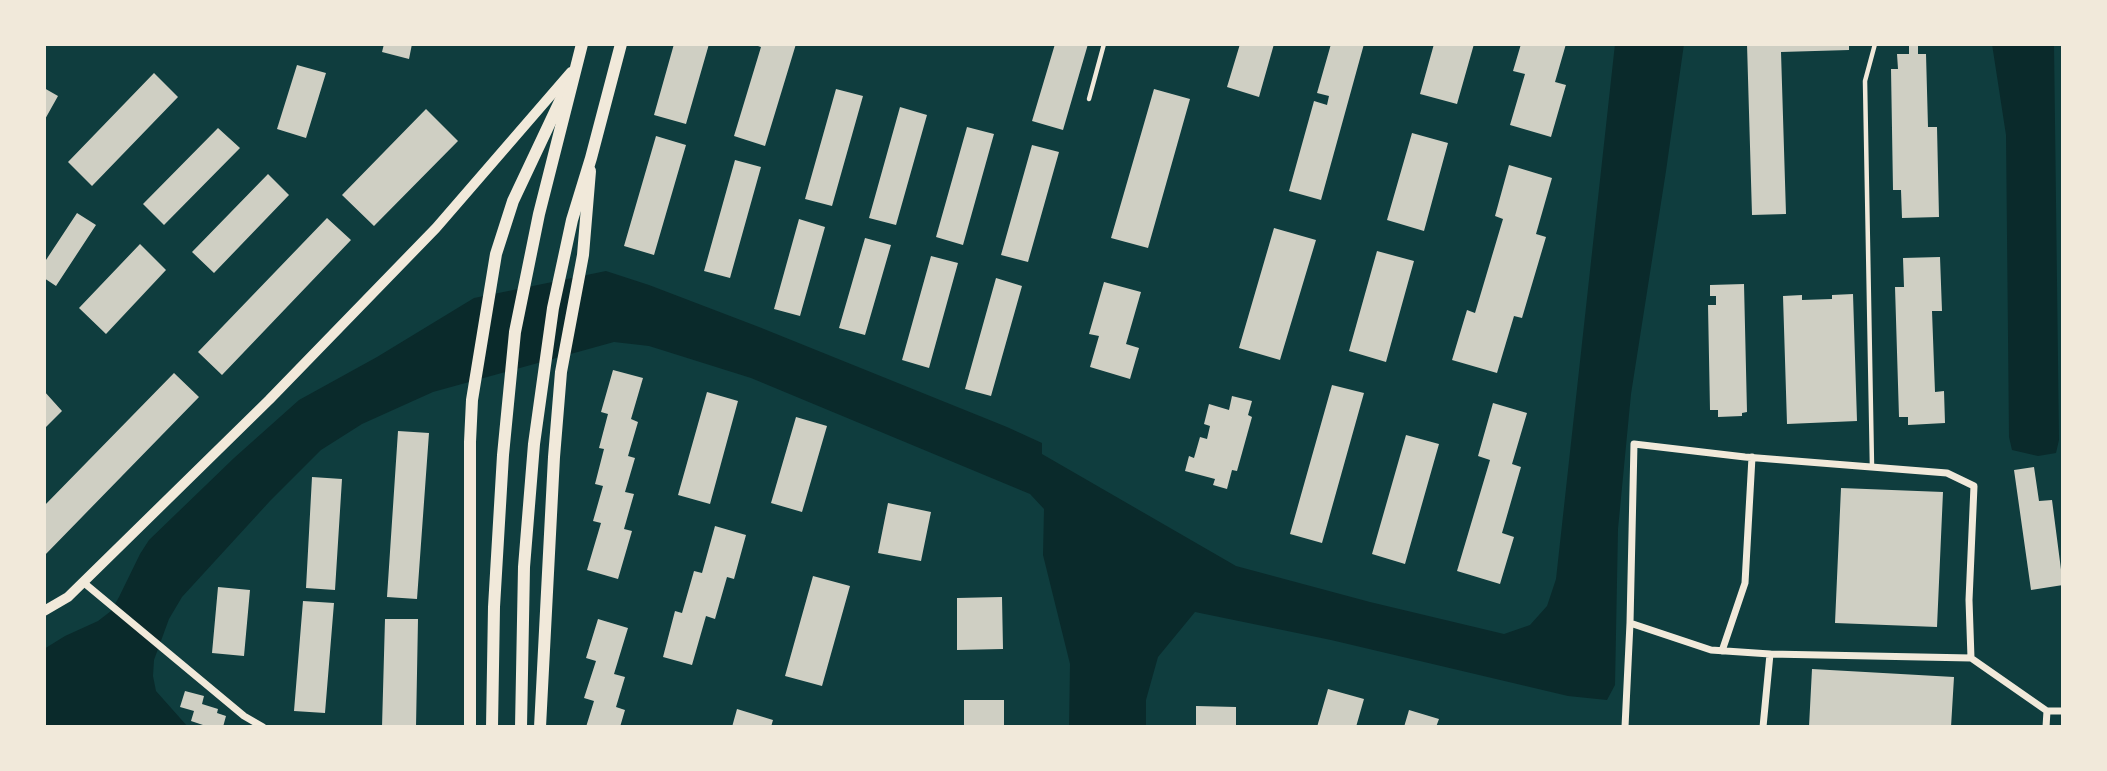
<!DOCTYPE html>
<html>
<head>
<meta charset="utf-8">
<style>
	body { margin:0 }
	#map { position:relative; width:2107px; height:771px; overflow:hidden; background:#0f3d3e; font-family:Mulish,sans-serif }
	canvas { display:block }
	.frame { position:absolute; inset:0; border:46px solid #f1e9da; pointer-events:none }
</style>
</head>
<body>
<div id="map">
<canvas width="2107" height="771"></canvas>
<div class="frame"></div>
</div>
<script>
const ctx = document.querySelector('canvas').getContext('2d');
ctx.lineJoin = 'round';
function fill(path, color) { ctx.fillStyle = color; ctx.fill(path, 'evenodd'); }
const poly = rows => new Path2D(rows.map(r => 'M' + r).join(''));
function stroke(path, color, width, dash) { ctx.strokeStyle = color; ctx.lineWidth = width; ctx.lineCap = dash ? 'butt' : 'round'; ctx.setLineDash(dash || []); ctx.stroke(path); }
fill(poly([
	[1615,44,1684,44,1666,171,1631,394,1618,529,1615,685,1607,700,1568,696,1331,640,1195,612,1158,657,1146,700,1146,727,1069,727,1070,664,1043,555,1044,509,1030,494,751,378,649,346,614,342,433,392,362,424,321,450,270,501,182,597,169,619,154,660,153,676,156,691,188,727,44,727,44,649,65,636,98,621,111,611,119,597,140,554,149,540,234,458,299,400,377,357,474,298,606,271,649,285,759,327,1007,427,1042,443,1042,454,1236,566,1370,602,1504,634,1530,625,1547,606,1556,579],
	[1992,44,2054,44,2059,440,2056,453,2038,456,2012,450,2009,437,2006,135]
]), '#0a2a2b');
fill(poly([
	[384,44,412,44,409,59,382,52],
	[674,44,709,44,686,124,654,115],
	[752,44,796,44,765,146,734,136,761,47],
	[1055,44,1088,44,1063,130,1032,121],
	[1240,44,1274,44,1259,97,1227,87],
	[1331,44,1364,44,1321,200,1289,191,1314,101,1327,105,1329,96,1317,93],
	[1434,44,1474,44,1457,104,1420,94],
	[1521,44,1566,44,1555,82,1566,85,1551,137,1510,125,1525,74,1513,71],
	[1747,44,1849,44,1849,50,1781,52,1786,214,1752,215],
	[1909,44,1918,44,1918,54,1926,54,1928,127,1937,127,1939,217,1902,218,1901,190,1893,190,1891,69,1898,69,1897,54,1909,54],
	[297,65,326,73,306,138,277,129],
	[154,73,178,97,92,186,68,162],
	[44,88,58,96,44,121],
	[836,89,863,96,832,206,805,199],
	[1154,89,1190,99,1148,248,1111,238],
	[900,107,927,115,896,225,869,218],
	[426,109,458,141,374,226,342,195],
	[967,127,994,134,963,245,936,237],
	[218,128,240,148,164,225,143,204],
	[1412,133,1448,143,1424,231,1387,220],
	[656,136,686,145,654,255,624,246],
	[1032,145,1059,152,1028,262,1001,255],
	[735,160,761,167,730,278,704,271],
	[1509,165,1552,178,1536,234,1546,237,1522,318,1514,316,1497,373,1452,360,1467,310,1475,313,1503,219,1495,216],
	[268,174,289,195,214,273,192,252],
	[77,213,96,225,56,286,44,278,44,263],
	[327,218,351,240,222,375,198,352],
	[799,219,825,227,800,316,774,309],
	[1274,228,1316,240,1280,360,1239,348],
	[865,238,891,245,865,335,839,328],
	[140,244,166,270,106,334,79,308],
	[1377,251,1414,261,1386,362,1349,351],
	[931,256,958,263,929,368,902,360],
	[1940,257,1942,311,1932,311,1935,392,1944,391,1945,423,1908,425,1908,417,1899,417,1895,287,1904,287,1903,258],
	[996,278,1022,286,991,396,965,389],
	[1104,282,1141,292,1126,344,1139,348,1130,379,1090,367,1099,336,1089,334],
	[1744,284,1747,412,1742,413,1742,416,1718,417,1718,410,1710,410,1708,305,1716,305,1716,296,1710,296,1710,285],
	[1853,294,1857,421,1787,424,1783,296,1802,295,1802,300,1832,299,1832,295],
	[613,370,643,378,631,419,638,422,628,456,635,458,625,492,634,494,624,529,632,531,618,579,587,570,601,523,593,521,603,486,595,484,604,449,599,448,608,414,601,412],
	[174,373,199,397,44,556,44,506],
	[1332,385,1364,393,1322,543,1290,534],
	[44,391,62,411,44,429],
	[707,392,738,401,710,504,678,495],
	[1232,396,1252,401,1248,415,1252,417,1237,471,1232,470,1227,489,1213,485,1215,479,1185,471,1189,456,1194,458,1200,437,1207,439,1210,426,1204,424,1209,404,1229,410],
	[1493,403,1527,413,1512,464,1521,467,1502,533,1514,537,1500,584,1457,571,1490,460,1478,456],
	[796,417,827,426,802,512,771,503],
	[398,431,429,433,417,599,387,597],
	[1406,435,1439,444,1405,564,1372,554],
	[2034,467,2039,501,2052,500,2063,585,2031,590,2014,470],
	[312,477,342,479,335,590,306,588],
	[1841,488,1943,492,1937,627,1835,623],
	[888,503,931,512,921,561,878,553],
	[715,526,746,535,734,579,727,577,715,619,706,616,692,665,663,657,675,611,682,613,694,571,702,573],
	[813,576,850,586,822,686,785,676],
	[218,587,250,590,244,656,212,653],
	[1002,597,1003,649,957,650,957,598],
	[303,601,334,603,325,713,294,711],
	[385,619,418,619,416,727,382,727],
	[598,619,628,628,614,674,625,677,616,707,625,710,620,727,586,727,594,701,584,698,596,661,586,658],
	[1812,669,1954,677,1951,727,1809,727],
	[1328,689,1364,699,1356,727,1317,727],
	[185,691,204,696,202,704,218,709,217,713,226,716,223,727,209,727,191,721,194,711,180,707],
	[964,700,1004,700,1004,727,964,727],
	[1196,706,1236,707,1236,727,1196,727],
	[737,709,773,720,771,727,732,727],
	[1409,710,1439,719,1436,727,1404,727]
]), '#cfcfc3');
stroke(poly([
	[1089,99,1104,44],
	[1872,467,1865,81,1875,44]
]), '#f1e9da', 4.5);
stroke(poly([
	[83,582,244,716,263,727],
	[1722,651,1745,583,1752,457],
	[1971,658,1969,600,1974,486,1947,473,1745,457,1634,444,1630,623,1711,650,1770,654,1971,658,2047,711],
	[1625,727,1630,623],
	[1763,727,1770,654],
	[2046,727,2047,711,2063,711]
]), '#f1e9da', 7);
stroke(poly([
	[44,611,68,597,269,400,436,228,571,72]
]), '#f1e9da', 10);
stroke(poly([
	[470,727,470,442,472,400,496,254,513,201,570,80],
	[540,727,554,457,561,372,583,255,590,171]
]), '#f1e9da', 12);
stroke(poly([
	[492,727,494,607,503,455,515,332,539,214,582,44],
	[521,727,524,567,534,444,553,308,572,220,591,158,621,44]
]), '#f1e9da', 12);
</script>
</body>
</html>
